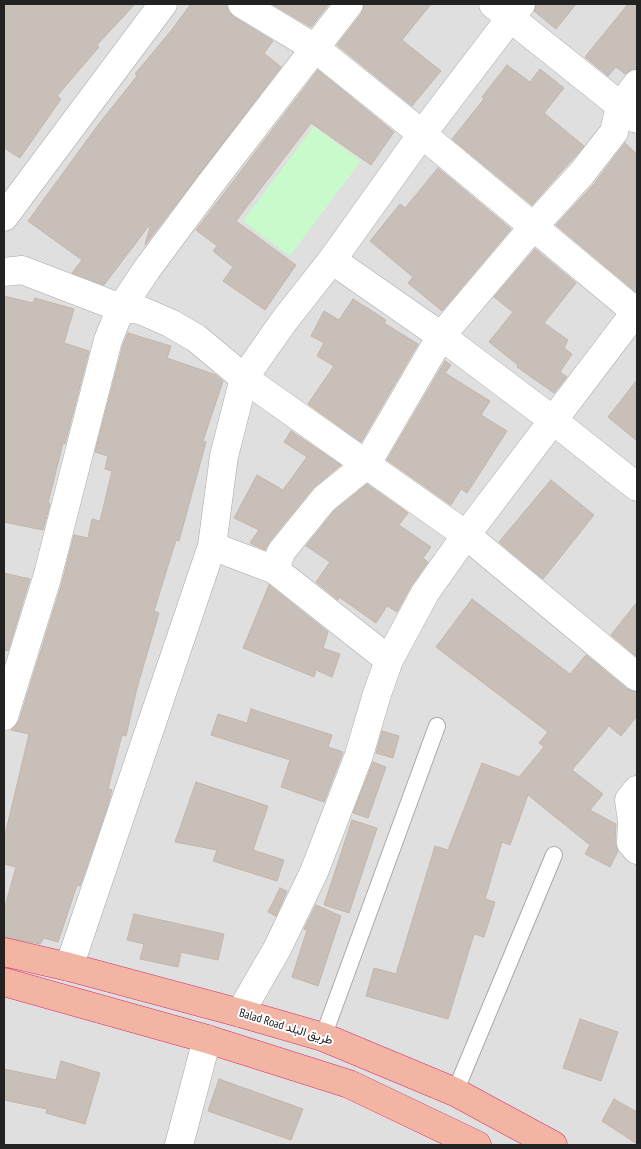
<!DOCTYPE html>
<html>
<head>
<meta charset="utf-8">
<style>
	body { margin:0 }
	#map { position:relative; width:641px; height:1149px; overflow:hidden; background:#f2efe9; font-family:"PT Sans Narrow",sans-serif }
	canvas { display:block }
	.frame { position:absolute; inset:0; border:5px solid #222; pointer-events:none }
</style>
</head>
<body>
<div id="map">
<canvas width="641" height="1149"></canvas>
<div class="frame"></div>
</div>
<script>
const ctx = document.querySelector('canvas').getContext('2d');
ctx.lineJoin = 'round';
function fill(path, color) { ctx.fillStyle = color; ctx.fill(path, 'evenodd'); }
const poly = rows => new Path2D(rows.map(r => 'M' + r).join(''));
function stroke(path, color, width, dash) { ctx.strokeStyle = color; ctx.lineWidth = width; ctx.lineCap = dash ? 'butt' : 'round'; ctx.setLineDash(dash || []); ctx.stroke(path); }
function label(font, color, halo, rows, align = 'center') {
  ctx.font = font + ' "PT Sans Narrow",Vazirmatn,sans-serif'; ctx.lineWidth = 4; ctx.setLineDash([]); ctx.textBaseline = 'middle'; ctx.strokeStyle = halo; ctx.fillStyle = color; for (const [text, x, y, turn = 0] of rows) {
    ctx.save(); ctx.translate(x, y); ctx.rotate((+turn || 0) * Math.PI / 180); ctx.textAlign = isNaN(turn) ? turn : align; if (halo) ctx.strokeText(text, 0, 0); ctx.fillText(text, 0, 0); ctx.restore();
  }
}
fill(poly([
	[4,4,637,4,637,1145,4,1145]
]), '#e0dfdf');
fill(poly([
	[314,126,361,161,290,256,243,221]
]), '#c8facc');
const building = poly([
	[4,4,135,4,97,45,99,47,57,96,61,99,20,158,4,148,4,4],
	[191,4,226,4,229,12,234,17,273,41,264,53,281,67,145,245,151,223,104,285,72,273,82,260,28,221,98,125,137,76,135,74,170,32,191,4],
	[272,4,329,4,311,27,272,4],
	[364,4,431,4,402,40,441,71,412,106,337,45,361,14,364,4],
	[536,4,576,4,556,29,534,11,536,4],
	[628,4,637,4,637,69,631,70,625,74,616,67,608,76,585,57,628,4],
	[507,65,530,82,540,69,564,88,544,113,584,146,532,205,452,139,484,99,482,97,507,65],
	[318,70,394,132,371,165,311,123,236,221,296,265,265,310,223,281,233,267,213,251,217,246,196,230,318,70],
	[625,143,637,154,637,293,556,225,594,184,625,143],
	[438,168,511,229,442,311,408,283,413,277,370,241,400,204,405,208,438,168],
	[535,249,576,283,544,323,568,340,564,348,572,354,560,372,567,377,554,393,517,367,518,365,489,342,513,312,494,297,535,249],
	[4,296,33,303,35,298,74,309,64,343,89,351,65,444,63,443,48,503,50,504,43,530,4,522,4,296],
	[353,299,386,320,384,323,418,344,361,442,308,404,334,366,317,356,324,343,311,336,324,311,339,320,353,299],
	[128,333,171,346,167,358,216,375,223,381,203,441,206,442,179,541,176,540,154,611,159,613,137,688,126,736,122,735,108,789,112,790,107,808,80,886,77,885,58,942,44,938,40,944,4,937,4,910,16,867,4,864,4,839,29,734,11,730,19,721,62,583,74,535,88,538,92,519,100,521,112,471,105,469,108,456,95,452,123,345,128,333],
	[445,361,451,365,445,373,490,401,481,415,507,431,467,493,461,489,451,505,387,460,445,361],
	[637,380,637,441,608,417,637,380],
	[291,431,341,465,312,489,269,542,265,550,250,543,259,530,234,518,257,475,283,490,307,457,284,442,291,431],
	[551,480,594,515,543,579,499,542,551,480],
	[367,484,408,513,399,525,431,547,423,558,428,562,411,586,397,612,387,606,376,623,339,597,338,600,316,582,330,562,306,546,335,510,367,484],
	[4,573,30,579,8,651,4,650,4,573],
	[269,585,328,632,323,648,340,654,332,677,316,670,314,677,243,648,269,585],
	[472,599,570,674,586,655,627,689,637,692,637,716,621,736,609,726,572,770,603,794,590,810,616,824,615,842,618,851,610,867,585,854,590,845,528,795,510,845,502,842,485,899,495,902,484,937,474,934,448,1019,366,996,374,968,396,974,435,846,448,850,482,763,519,777,544,747,539,743,548,732,436,647,472,599],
	[637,602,637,657,611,635,637,602],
	[251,709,332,735,328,747,343,752,324,802,281,787,290,760,211,735,218,714,247,723,251,709],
	[382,731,399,736,393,758,376,753,382,731],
	[373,762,386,767,368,818,353,813,373,762],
	[196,782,268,806,253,850,284,860,277,881,213,861,217,850,175,842,196,782],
	[352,820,377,828,349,913,324,905,352,820],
	[280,888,287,891,276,916,268,912,280,888],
	[316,905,341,916,318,986,292,977,307,930,304,929,316,905],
	[134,914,224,934,218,960,181,952,178,967,140,959,144,944,127,940,134,914],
	[580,1019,618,1032,601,1081,563,1068,580,1019],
	[61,1061,100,1073,85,1124,46,1113,47,1109,4,1100,4,1069,56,1080,61,1061],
	[219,1079,303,1109,291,1140,208,1111,219,1079],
	[614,1099,637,1112,637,1144,602,1121,614,1099]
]);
fill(building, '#c7bfb8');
stroke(building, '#c4b6ab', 1);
const service = poly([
	[323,1037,437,726],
	[455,1092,554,855]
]);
const minor = poly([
	[242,4,315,48,422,134,637,313],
	[493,4,637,119],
	[4,217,163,4],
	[332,260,441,336,554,421,637,487],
	[4,272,22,270,121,308,140,310,170,323,196,338,244,378,466,535,637,677],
	[212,546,275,570,389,660],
	[275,570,281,552,324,499,366,465,441,336,533,227,582,173,614,132,620,106,637,84],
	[4,716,47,578,108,340,121,308,147,269,211,183,349,4],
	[637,790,629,800,632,821,631,843,637,850],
	[69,967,212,546,224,456,244,378,284,321,332,260,422,134,521,4],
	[240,1013,277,949,314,872,359,755,377,694,389,660,425,593,466,535,637,310],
	[179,1145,207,1039]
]);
const trunk = poly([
	[4,952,69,967,240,1013,323,1037,455,1092,553,1145],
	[4,982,207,1039,349,1084,477,1145]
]);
stroke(service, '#a9a9a9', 18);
stroke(minor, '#a9a9a9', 29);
stroke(trunk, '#dc2a67', 29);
stroke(service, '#fff', 16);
stroke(minor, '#fff', 28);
stroke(trunk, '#f2b4a3', 28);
label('12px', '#222', '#fff', [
	["Balad Road طريق البلد",286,1027,17]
]);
</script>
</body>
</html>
